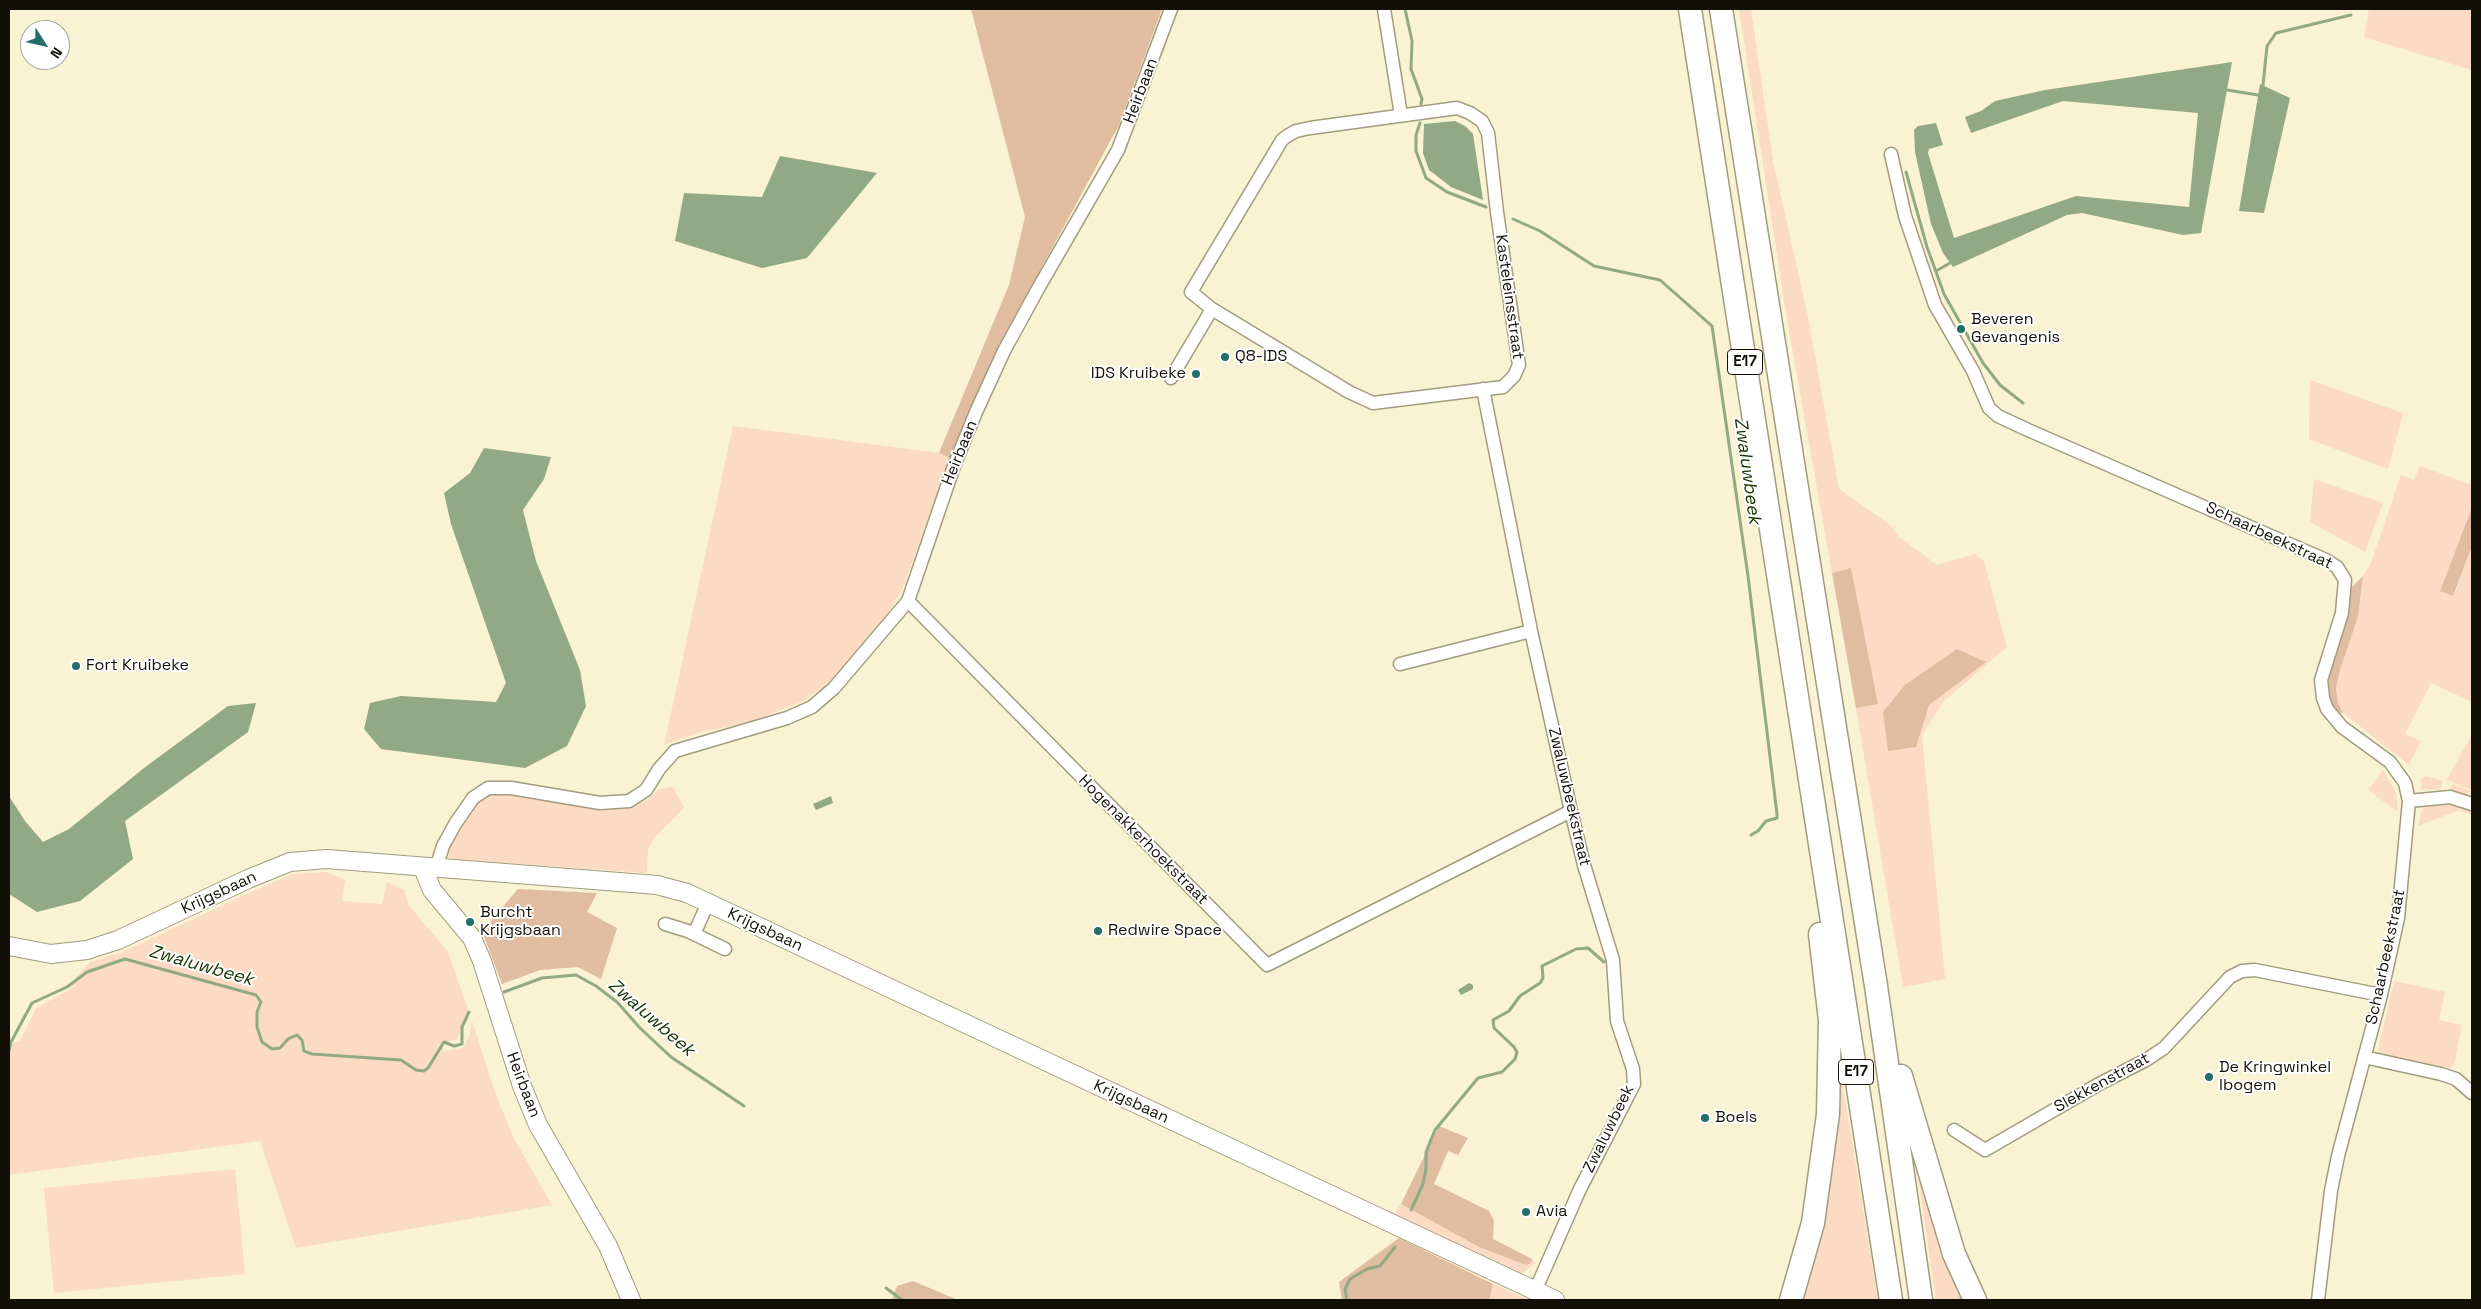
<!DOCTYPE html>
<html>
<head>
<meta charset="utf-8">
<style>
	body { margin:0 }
	#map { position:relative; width:2481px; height:1309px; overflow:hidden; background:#f9f2d3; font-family:"Space Grotesk",sans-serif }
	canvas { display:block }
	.frame { position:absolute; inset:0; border:10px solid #121006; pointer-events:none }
	.north { position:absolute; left:20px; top:20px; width:50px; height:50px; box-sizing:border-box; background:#fff; border:1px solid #a09f9b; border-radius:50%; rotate:125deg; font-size:14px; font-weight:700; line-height:20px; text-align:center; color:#121006 }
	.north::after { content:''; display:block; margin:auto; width:18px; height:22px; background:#236e6a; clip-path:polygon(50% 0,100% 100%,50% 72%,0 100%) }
</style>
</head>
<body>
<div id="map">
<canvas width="2481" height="1309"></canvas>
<div class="frame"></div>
<div class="north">N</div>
</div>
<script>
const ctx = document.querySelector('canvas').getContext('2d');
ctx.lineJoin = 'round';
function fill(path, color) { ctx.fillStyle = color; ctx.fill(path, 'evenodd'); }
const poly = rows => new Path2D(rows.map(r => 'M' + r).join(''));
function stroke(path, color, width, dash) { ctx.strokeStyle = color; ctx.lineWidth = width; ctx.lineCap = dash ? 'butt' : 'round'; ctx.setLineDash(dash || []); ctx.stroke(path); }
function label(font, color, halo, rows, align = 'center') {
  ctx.font = font + ' "Space Grotesk",sans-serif'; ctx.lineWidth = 4; ctx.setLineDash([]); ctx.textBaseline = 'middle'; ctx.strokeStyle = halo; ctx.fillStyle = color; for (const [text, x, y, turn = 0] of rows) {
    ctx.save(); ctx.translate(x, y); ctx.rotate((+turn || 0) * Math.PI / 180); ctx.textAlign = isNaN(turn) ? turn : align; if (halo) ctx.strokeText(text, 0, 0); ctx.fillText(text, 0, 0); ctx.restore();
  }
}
fill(poly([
	[1739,9,1751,9,1773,161,1808,317,1839,489,1890,525,1898,536,1937,565,1975,554,1984,561,2007,647,1944,701,1922,735,1945,979,1903,987,1856,708,1878,704,1851,569,1832,573,1787,319],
	[2369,9,2472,9,2472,70,2364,37],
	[2310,380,2403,413,2388,469,2309,439],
	[733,426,939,453,950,458,902,590,888,613,834,678,804,701,750,722,697,733,664,745],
	[2420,466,2472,485,2472,507,2440,590,2454,596,2472,546,2472,702,2431,683,2405,734,2421,741,2409,765,2343,713,2338,703,2336,688,2340,670,2358,617,2363,576,2371,563,2401,475,2414,480],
	[2314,479,2383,503,2365,552,2310,522],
	[2472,734,2472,790,2447,780],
	[2383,770,2396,793,2398,812,2368,790],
	[2426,776,2443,781,2440,790,2421,789,2421,780],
	[2452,784,2471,791,2464,795,2449,791],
	[673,787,684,808,657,835,648,849,647,873,463,860,449,858,447,853,448,847,471,812,481,800,491,794,507,795,602,809,632,806,649,798,659,789],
	[2447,803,2472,810,2472,815,2459,810,2418,826,2422,809,2434,804],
	[327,872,345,880,342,901,382,904,387,882,404,890,408,904,448,952,469,1012,457,1039,444,1043,443,1051,463,1048,469,1037,472,1021,496,1095,513,1137,552,1205,296,1248,260,1141,9,1175,9,1051,10,1044,20,1041,36,1008,78,985,67,987,90,962,123,952,253,891,293,874],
	[2394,981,2445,992,2439,1020,2462,1025,2454,1065,2449,1068,2382,1054,2378,1050],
	[1835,1038,1878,1300,1795,1300],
	[1914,1149,1969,1300,1936,1300],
	[235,1169,245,1274,54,1293,44,1188],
	[1401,1204,1479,1247,1526,1265,1531,1263,1532,1259,1536,1263,1521,1274,1393,1215],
	[1493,1284,1528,1300,1489,1300]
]), '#fbdbc3');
fill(poly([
	[971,9,1162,9,1119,125,1006,333,950,458,939,453,1009,285,1025,217],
	[2472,507,2472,546,2453,596,2440,591],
	[1851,568,1878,704,1856,708,1832,573],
	[2363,576,2358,617,2340,670,2336,688,2338,703,2343,713,2334,712,2329,696,2327,678,2349,610,2352,587],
	[1957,649,1986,662,1929,705,1916,747,1888,751,1883,712,1905,685],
	[518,889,597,893,587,912,617,928,601,979,578,967,540,970,502,984,482,931],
	[1439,1126,1468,1138,1458,1155,1448,1151,1434,1184,1489,1211,1494,1221,1493,1239,1532,1259,1531,1263,1526,1265,1479,1247,1401,1204],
	[1399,1238,1493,1284,1489,1300,1342,1300,1339,1282],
	[913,1281,958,1300,892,1300,897,1286]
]), '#e0bca0');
fill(poly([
	[2232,62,2201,233,2183,235,2082,213,2067,215,1953,267,1943,253,1931,224,1915,152,1914,130,1918,126,1936,123,1943,145,1929,149,1928,153,1954,238,2076,196,2189,207,2198,113,2063,101,1971,133,1965,117,1981,111,1995,101,2045,90],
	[2260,84,2290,98,2264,213,2239,211],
	[1455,121,1465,126,1473,134,1483,200,1451,187,1429,170,1423,153,1424,124],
	[780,156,877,173,807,258,762,268,675,241,684,193,762,197],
	[484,448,551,457,544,479,523,510,536,561,580,670,586,706,567,746,525,768,381,749,364,729,370,703,401,696,496,702,506,683,451,524,444,493,470,473],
	[256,703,248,732,125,821,133,859,80,901,37,912,9,894,9,796,25,821,43,842,69,829,144,768,228,706],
	[831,796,833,803,816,810,813,804],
	[1469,983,1473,985,1473,989,1461,995,1458,990]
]), '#92a985');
stroke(poly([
	[1405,9,1412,41,1411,69,1422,99,1421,104],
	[2263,85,2267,46,2276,33,2351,15],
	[2227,90,2258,95],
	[1420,123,1416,135,1416,151,1426,178,1447,192,1486,207],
	[1906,172,1927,247,1944,294,1983,363,2000,385,2023,403],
	[1513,219,1540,231,1594,266,1660,280,1712,326,1748,576,1777,814,1777,818,1766,821,1758,831,1751,835],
	[1936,271,1950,263],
	[504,992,542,978,576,975,596,986,617,1002,640,1028,671,1057,744,1106],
	[9,1051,11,1042,32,1003,67,987,87,972,125,959,256,995,261,1002,257,1012,257,1027,262,1042,272,1049,280,1048,288,1039,297,1035,302,1040,304,1051,312,1054,401,1060,416,1070,424,1071,428,1068,444,1042,454,1046,462,1044,462,1027,469,1012],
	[1411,1210,1423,1184,1426,1169,1426,1152,1435,1130,1478,1078,1502,1072,1515,1059,1517,1052,1514,1047,1494,1028,1493,1020,1509,1011,1520,996,1540,983,1543,978,1542,966,1576,949,1588,948,1604,962],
	[886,1288,902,1300],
	[1347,1300,1345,1289,1350,1279,1367,1269,1380,1266,1395,1247]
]), '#92a985', 3);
const street = poly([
	[1384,9,1401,115],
	[1457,108,1470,113,1482,121,1488,133,1497,212,1519,365,1514,376,1503,387,1373,403,1349,392,1212,309,1191,292,1282,140,1287,136,1296,131,1310,128,1457,108],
	[1891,154,1905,216,1935,305,1973,371,1989,408,1998,416,2028,430,2326,560,2337,567,2345,580,2342,613,2321,680,2323,698,2327,709,2342,727,2390,762,2405,783,2409,801,2398,918,2381,995,2338,1156,2331,1191,2318,1300],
	[1171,378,1212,309],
	[1483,389,1531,631,1571,811,1584,865,1613,960,1617,1021,1633,1069,1634,1084,1580,1189,1535,1291],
	[908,601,1267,965,1571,811],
	[1400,664,1531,631],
	[2409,801,2450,797,2472,804],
	[436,868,443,846,455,824,473,798,488,788,511,788,600,803,629,801,646,790,659,769,675,751,787,718,812,707,834,688,908,601,954,466,976,412,1004,351,1039,287,1118,150,1171,9],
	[665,924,688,931,725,949],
	[694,934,708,903],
	[2364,1057,2441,1074,2456,1079,2472,1093],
	[1954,1130,1985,1150,2099,1084,2146,1060,2164,1048,2230,977,2242,971,2255,970,2381,995]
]);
const secondary = poly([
	[423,868,432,890,472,938,482,961,522,1086,538,1125,608,1246,631,1300],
	[9,946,51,954,87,950,118,940,248,879,290,862,327,859,657,885,687,893,1555,1300]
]);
const highway = poly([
	[1690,9,1891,1300],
	[1721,9,1876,986,1921,1300],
	[1901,1076,1954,1254,1975,1300],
	[1791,1300,1813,1223,1828,1114,1830,1020,1820,934]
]);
stroke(street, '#a29c7f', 15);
stroke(secondary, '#a29c7f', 20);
stroke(highway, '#a29c7f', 25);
stroke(street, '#fff', 12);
stroke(secondary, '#fff', 18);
stroke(highway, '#fff', 22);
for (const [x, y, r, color] of [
	[1961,329,5,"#236e6a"],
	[1225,357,5,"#236e6a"],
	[1196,374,5,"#236e6a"],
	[76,666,5,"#236e6a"],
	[470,922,5,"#236e6a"],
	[1098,931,5,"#236e6a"],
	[2209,1077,5,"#236e6a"],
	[1705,1118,5,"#236e6a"],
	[1526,1212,5,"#236e6a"]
]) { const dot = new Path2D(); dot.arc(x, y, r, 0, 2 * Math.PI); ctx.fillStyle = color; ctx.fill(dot); stroke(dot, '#fff', 2); }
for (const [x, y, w] of [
	[1745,362,35],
	[1856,1072,35]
]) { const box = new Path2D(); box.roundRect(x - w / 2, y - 12.5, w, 25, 4); ctx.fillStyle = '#fff'; ctx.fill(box); stroke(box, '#121006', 1); }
label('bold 15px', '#121006', null, [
	["E17",1745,362],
	["E17",1856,1072]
]);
label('16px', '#121006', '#fff', [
	["Heirbaan",1141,91,-69],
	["Kasteleinsstraat",1509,297,82],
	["Heirbaan",960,453,-68],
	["Schaarbeekstraat",2269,536,25],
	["Zwaluwbeekstraat",1569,797,77],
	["Hogenakkerhoekstraat",1143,840,45],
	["Krijgsbaan",219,893,-25],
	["Krijgsbaan",765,930,25],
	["Schaarbeekstraat",2386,957,-78],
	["Slekkenstraat",2102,1083,-29],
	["Heirbaan",523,1085,69],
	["Krijgsbaan",1131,1102,25],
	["Zwaluwbeek",1609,1129,-64]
]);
label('16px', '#121006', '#fff', [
	["Beveren",1971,320],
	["Gevangenis",1971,338],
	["Q8-IDS",1235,357],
	["IDS Kruibeke",1186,374,"right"],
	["Fort Kruibeke",86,666],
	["Burcht",480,913],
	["Krijgsbaan",480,931],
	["Redwire Space",1108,931],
	["De Kringwinkel",2219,1068],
	["Ibogem",2219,1086],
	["Boels",1715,1118],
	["Avia",1536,1212]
], 'left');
label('italic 18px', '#163400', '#fff', [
	["Zwaluwbeek",1747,471,82],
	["Zwaluwbeek",201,966,16],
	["Zwaluwbeek",651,1018,41]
]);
</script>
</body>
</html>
